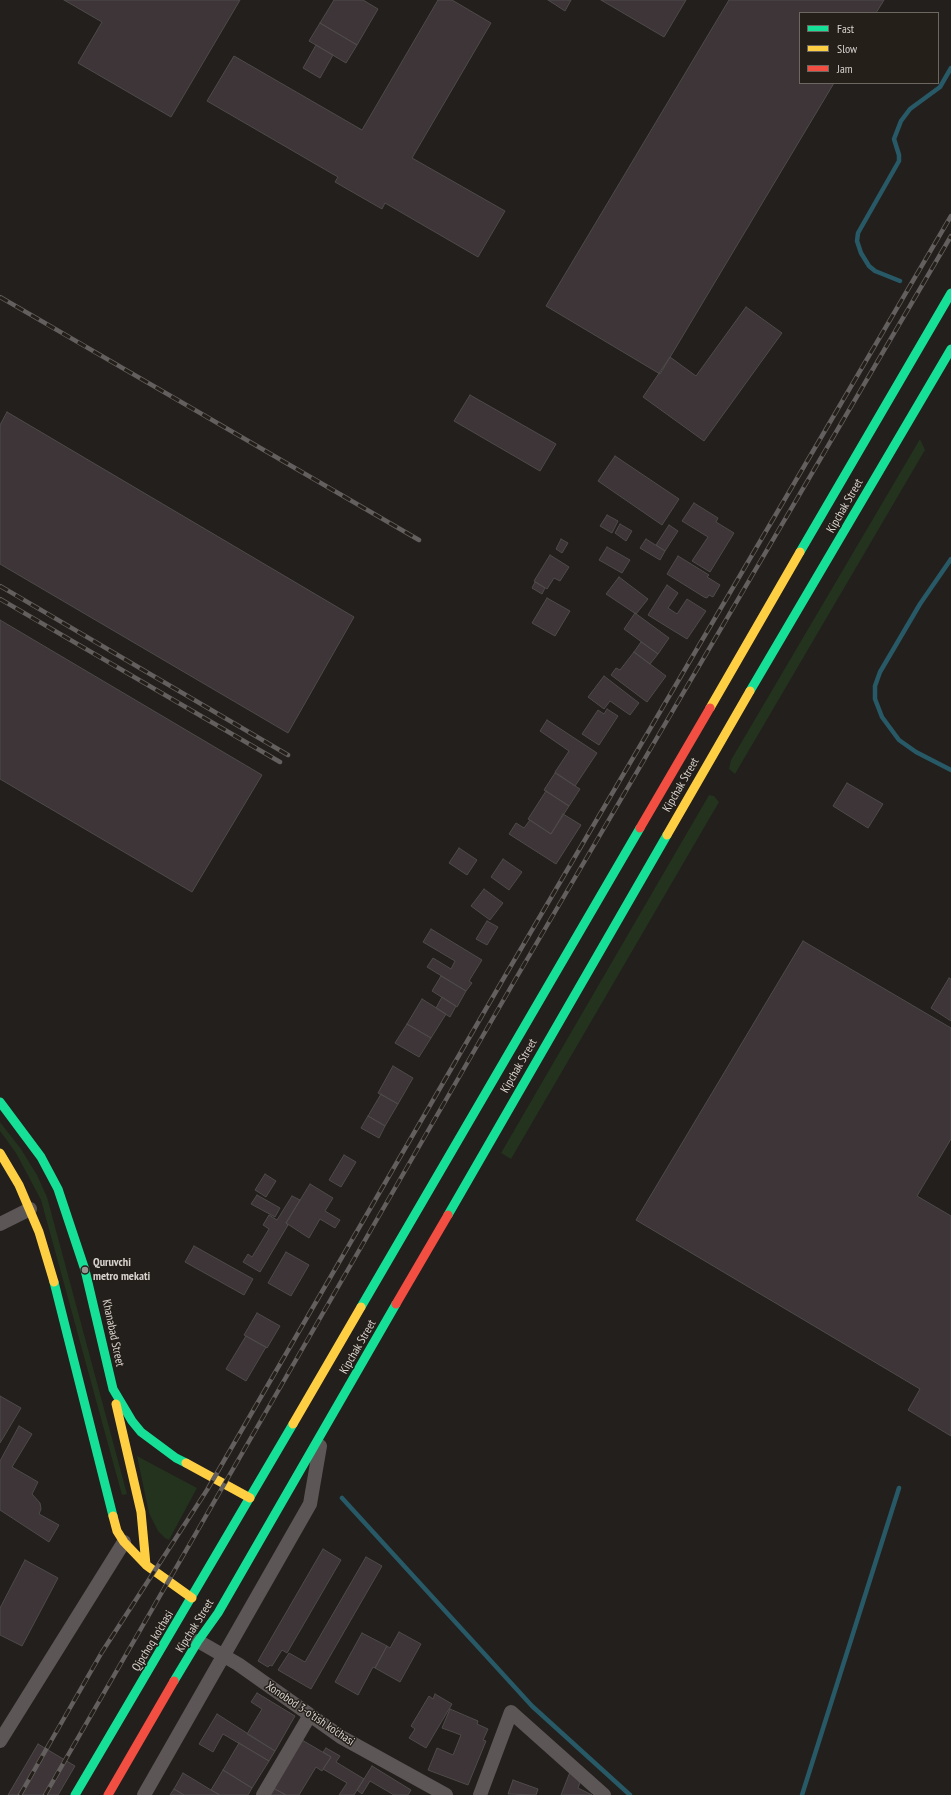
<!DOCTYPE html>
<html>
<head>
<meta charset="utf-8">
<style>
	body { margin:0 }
	#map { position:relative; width:951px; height:1795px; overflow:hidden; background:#221f1c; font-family:"PT Sans Narrow",sans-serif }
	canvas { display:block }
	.legend { position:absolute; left:799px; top:12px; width:140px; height:72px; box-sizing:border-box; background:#251f19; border:1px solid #6c6761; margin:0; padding:5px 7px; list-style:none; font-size:12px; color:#d6d2ce }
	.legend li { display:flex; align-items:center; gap:8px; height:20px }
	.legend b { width:20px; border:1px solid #6c6761 }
</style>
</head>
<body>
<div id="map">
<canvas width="951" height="1795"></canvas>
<ul class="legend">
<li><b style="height:5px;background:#16e098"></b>Fast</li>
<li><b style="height:5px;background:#ffcf43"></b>Slow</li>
<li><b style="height:5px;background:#f24e42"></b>Jam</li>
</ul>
</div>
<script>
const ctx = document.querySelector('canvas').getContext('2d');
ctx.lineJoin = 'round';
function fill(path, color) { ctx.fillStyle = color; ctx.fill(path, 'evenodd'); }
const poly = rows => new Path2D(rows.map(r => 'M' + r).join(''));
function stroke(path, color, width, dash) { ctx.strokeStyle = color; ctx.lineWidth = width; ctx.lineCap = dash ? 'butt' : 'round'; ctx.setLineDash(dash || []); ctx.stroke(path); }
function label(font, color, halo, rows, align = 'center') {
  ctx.font = font + ' "PT Sans Narrow",sans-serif'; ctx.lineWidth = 3; ctx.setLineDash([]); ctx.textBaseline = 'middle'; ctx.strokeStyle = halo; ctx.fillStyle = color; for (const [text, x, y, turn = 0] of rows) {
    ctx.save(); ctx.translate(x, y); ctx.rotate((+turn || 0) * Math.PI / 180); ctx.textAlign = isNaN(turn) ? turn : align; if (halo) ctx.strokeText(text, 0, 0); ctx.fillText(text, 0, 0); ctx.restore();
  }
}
fill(poly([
	[920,439,925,450,735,774,729,769,731,760],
	[709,795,714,796,719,802,511,1159,501,1153],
	[0,1122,21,1149,37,1175,47,1197,127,1494,122,1495,41,1200,16,1153,0,1131],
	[137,1456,197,1488,169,1540,165,1538,158,1531,149,1513]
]), '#23331d');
stroke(poly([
	[900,281,875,271,869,266,861,253,857,241,858,233,899,161,899,155,894,139,901,121,910,109,940,87,951,68],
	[951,559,920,604,880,672,875,686,875,699,882,717,899,740,916,752,951,770],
	[342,1498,532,1706,630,1795],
	[802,1795,899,1488]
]), '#285967', 4.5);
const building = poly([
	[64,0,240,0,171,117,78,63,102,22,64,0],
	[334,0,363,0,378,9,357,45,320,23,334,0],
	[438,0,452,0,491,23,412,158,505,211,478,257,385,203,382,209,335,182,338,177,207,101,234,56,362,130,438,0],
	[548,0,571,0,565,11,548,0],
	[601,0,686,0,664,37,601,0],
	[729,0,884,0,876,13,800,13,800,83,834,83,660,374,546,306,729,0],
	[320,23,357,45,346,63,309,41,320,23],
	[316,45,333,55,320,78,303,68,316,45],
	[746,307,782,333,704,441,643,397,670,357,696,376,746,307],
	[470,395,556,444,540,471,454,421,470,395],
	[7,412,354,617,288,733,0,564,0,425,7,412],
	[615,456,679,499,662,525,598,481,615,456],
	[694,503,718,518,716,522,734,533,710,572,692,561,708,537,682,521,694,503],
	[607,515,618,521,612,533,600,526,607,515],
	[620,524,632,531,626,541,615,533,620,524],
	[669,525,678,531,665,551,656,545,669,525],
	[561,539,568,543,562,553,556,549,561,539],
	[646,539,665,551,660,560,640,548,646,539],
	[607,547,630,560,622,573,599,560,607,547],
	[550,555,569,567,560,581,554,578,547,589,534,581,550,555],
	[678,556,709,575,707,577,720,585,713,597,709,595,707,598,704,597,667,574,678,556],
	[619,577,648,599,636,614,606,594,619,577],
	[535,582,545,588,542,594,532,588,535,582],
	[667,585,678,593,668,608,677,614,687,599,706,611,687,639,648,615,667,585],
	[547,598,570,611,555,636,532,623,547,598],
	[635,613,669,638,658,654,624,629,635,613],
	[0,620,262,775,192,892,0,779,0,620],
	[641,642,658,654,650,664,634,652,641,642],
	[634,652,666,676,647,702,611,675,616,668,620,670,634,652],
	[604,676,639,703,630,715,610,701,604,709,588,697,604,676],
	[607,709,618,716,599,745,582,734,598,710,604,714,607,709],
	[547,720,597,753,575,786,555,772,569,751,540,731,547,720],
	[555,773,580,789,569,806,544,790,555,773],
	[847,783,883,804,868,828,833,806,847,783],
	[546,791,569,806,551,834,528,819,546,791],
	[563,814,581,825,556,864,509,834,516,823,524,828,530,820,551,834,563,814],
	[459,848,477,860,467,875,449,863,459,848],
	[503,859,522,872,509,890,491,877,503,859],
	[484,889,503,903,490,920,471,906,484,889],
	[487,921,498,927,487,945,476,939,487,921],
	[431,929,482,960,469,981,472,983,466,991,427,967,433,958,451,969,455,961,423,942,431,929],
	[803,941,951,1028,951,1139,917,1196,951,1216,951,1436,908,1410,920,1389,636,1220,803,941],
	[441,976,466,991,457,1007,432,991,441,976],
	[949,978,951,979,951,1021,931,1008,949,978],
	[442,997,456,1006,450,1017,436,1008,442,997],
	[422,999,446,1014,431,1038,407,1024,422,999],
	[407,1024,431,1038,419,1057,395,1043,407,1024],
	[393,1066,413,1078,398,1104,378,1093,393,1066],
	[381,1094,398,1104,385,1126,368,1116,381,1094],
	[368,1116,385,1126,379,1138,361,1128,368,1116],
	[344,1155,356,1162,341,1187,329,1180,344,1155],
	[265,1174,276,1181,266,1197,255,1190,265,1174],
	[310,1184,333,1198,325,1211,340,1220,335,1228,320,1219,309,1238,286,1223,310,1184],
	[257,1195,280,1208,275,1217,251,1204,257,1195],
	[292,1196,300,1200,286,1223,288,1225,260,1272,243,1262,248,1254,252,1257,269,1229,263,1225,269,1215,277,1220,292,1196],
	[194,1246,253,1279,244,1295,185,1262,194,1246],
	[286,1252,309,1265,291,1296,268,1283,286,1252],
	[257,1313,280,1326,267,1348,244,1335,257,1313],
	[246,1336,266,1347,246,1381,226,1369,246,1336],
	[0,1396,21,1408,0,1443,0,1396],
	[19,1426,32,1434,12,1467,38,1482,32,1494,40,1503,41,1509,39,1514,59,1525,49,1542,0,1510,0,1461,19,1426],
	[323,1549,341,1560,287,1653,282,1650,272,1666,270,1665,268,1667,258,1661,323,1549],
	[366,1557,382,1566,311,1689,278,1670,289,1653,305,1662,366,1557],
	[25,1560,58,1578,22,1646,0,1635,0,1608,25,1560],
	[399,1632,421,1644,400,1682,375,1668,387,1646,390,1648,399,1632],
	[362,1633,387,1646,375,1668,373,1667,358,1695,335,1682,362,1633],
	[257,1693,295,1716,275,1751,247,1734,262,1709,251,1702,257,1693],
	[435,1694,452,1704,426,1748,409,1738,415,1729,411,1726,429,1696,433,1699,435,1694],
	[450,1709,478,1721,477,1724,488,1729,483,1740,486,1741,468,1785,428,1770,437,1748,453,1755,461,1735,442,1728,450,1709],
	[217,1714,275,1751,269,1761,223,1734,213,1752,199,1744,217,1714],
	[302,1740,331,1757,322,1771,316,1767,299,1795,286,1795,273,1788,302,1740],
	[239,1743,269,1761,252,1788,223,1770,239,1743],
	[38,1744,75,1766,58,1795,8,1795,38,1744],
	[326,1748,340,1756,336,1762,364,1779,354,1795,339,1795,347,1783,323,1769,331,1757,323,1752,326,1748],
	[372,1766,411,1790,408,1795,394,1795,370,1781,362,1794,357,1790,372,1766],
	[223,1770,252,1788,248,1795,220,1795,211,1790,223,1770],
	[570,1772,582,1777,578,1788,592,1795,561,1795,570,1772],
	[183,1773,211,1790,220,1795,184,1795,174,1789,183,1773],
	[513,1780,538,1789,536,1795,508,1794,513,1780],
	[273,1788,286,1795,269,1795,273,1788],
	[174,1789,184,1795,170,1795,174,1789]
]);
fill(building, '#3e3538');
stroke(building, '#4e4b4a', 1);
stroke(poly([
	[0,1224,30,1209],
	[198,1641,238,1664,341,1737,446,1795],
	[0,1741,124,1542],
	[144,1795,310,1504,320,1446],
	[263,1795,310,1715],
	[480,1795,511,1712,604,1795]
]), '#5d5657', 14);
stroke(poly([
	[800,552,951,293],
	[750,691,951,349],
	[0,1102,41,1157,58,1189,85,1270,113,1389,132,1421,141,1432,176,1458,186,1463],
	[448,1215,667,835],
	[54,1282,113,1516],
	[361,1307,640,828],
	[174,1681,198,1641,218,1613,396,1304],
	[75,1795,293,1424]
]), '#16e098', 9);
stroke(poly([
	[710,708,800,552],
	[667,835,750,691],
	[0,1153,19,1185,39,1232,54,1282],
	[116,1404,141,1512,146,1565],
	[293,1424,361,1307],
	[186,1463,250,1498],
	[113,1516,117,1531,124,1542,146,1565,192,1598]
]), '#ffcf43', 9);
stroke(poly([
	[640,828,710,708],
	[396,1304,448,1215],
	[108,1795,174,1681]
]), '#f24e42', 9);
const rail = poly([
	[0,297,419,540],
	[0,586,288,755],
	[0,599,280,762],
	[20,1795,102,1652,207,1490,505,976,951,216],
	[45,1795,515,980,951,236]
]);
stroke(rail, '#635f5e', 4.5);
stroke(rail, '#251f19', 3, [9]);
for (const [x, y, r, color] of [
	[85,1270,4,"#979390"]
]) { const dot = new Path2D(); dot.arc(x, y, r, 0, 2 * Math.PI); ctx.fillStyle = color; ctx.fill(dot); stroke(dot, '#251f19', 1.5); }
label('12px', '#d6d2ce', '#251f19', [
	["Kipchak Street",845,506,-60],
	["Kipchak Street",681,785,-60],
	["Kipchak Street",519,1066,-60],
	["Khanabad Street",113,1333,78],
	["Kipchak Street",358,1347,-60],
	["Kipchak Street",195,1626,-58],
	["Qipchoq ko'chasi",153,1641,-59],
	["Xonobod 3-o'tish ko'chasi",310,1714,34]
]);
label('bold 12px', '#d6d2ce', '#251f19', [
	["Quruvchi",93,1263],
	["metro mekati",93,1277]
], 'left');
</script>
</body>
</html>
